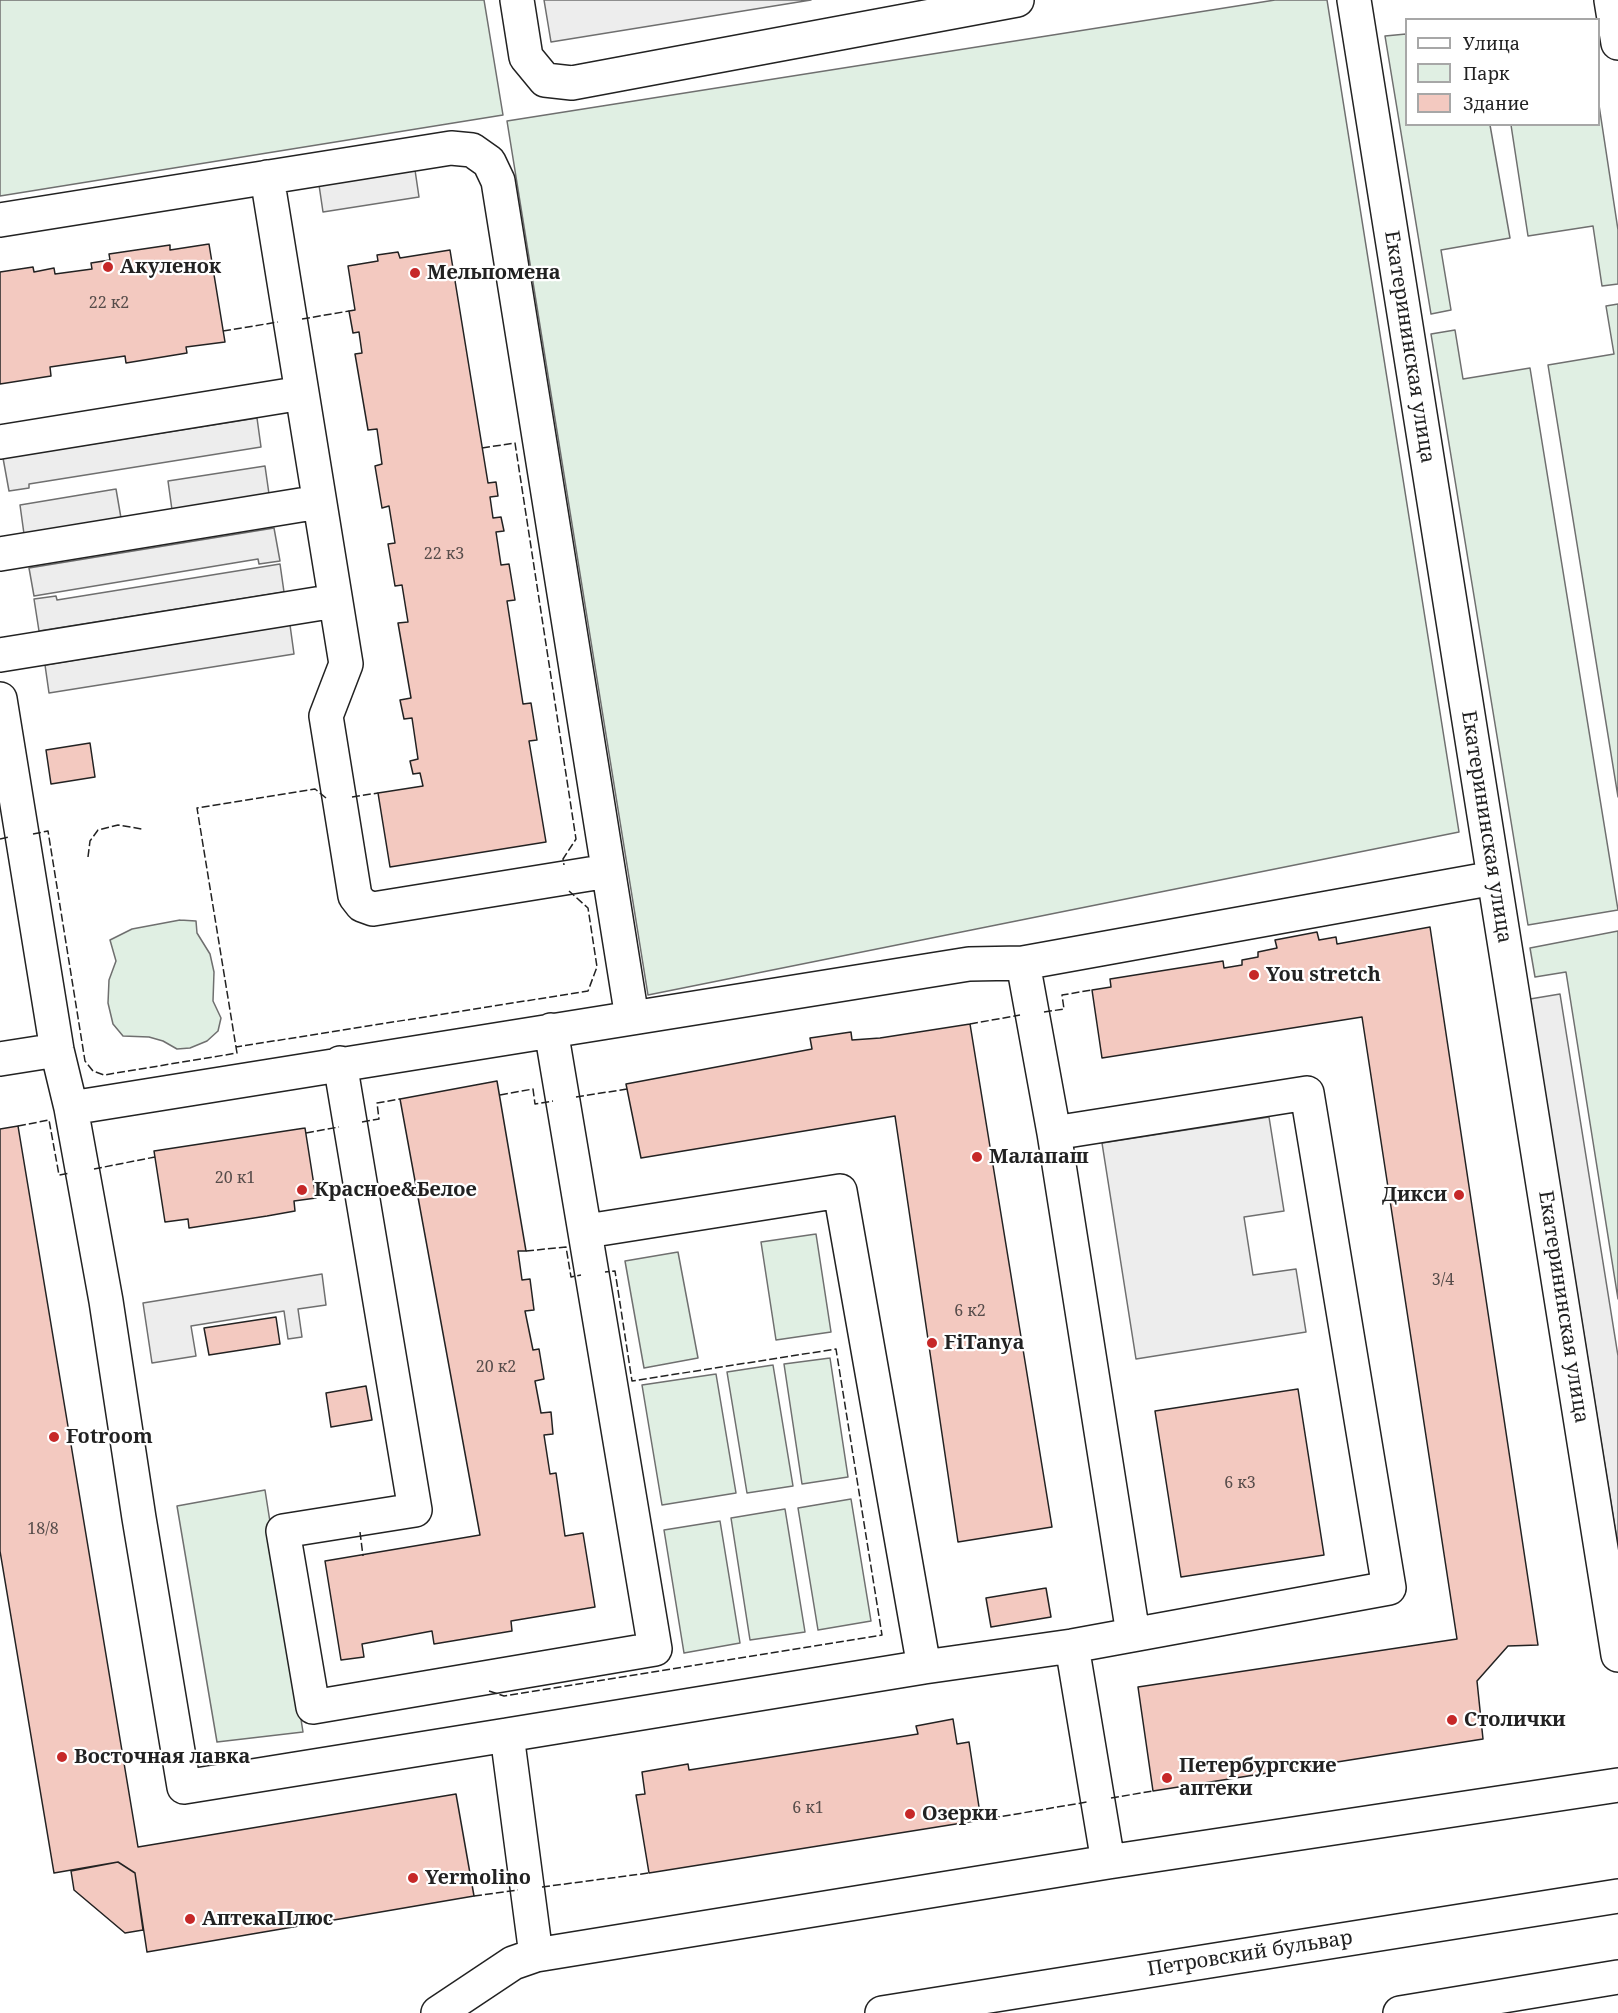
<!DOCTYPE html>
<html>
<head>
<meta charset="utf-8">
<style>
	body { margin:0 }
	#map { position:relative; width:1618px; height:2013px; overflow:hidden; background:#fff; font-family:"Noto Serif",serif }
	canvas { display:block }
	.legend { position:absolute; left:1405px; top:18px; width:195px; height:108px; box-sizing:border-box; background:#fff; border:2px solid #a7a7a7; margin:0; padding:8px 10px; list-style:none; font-size:18px; color:#222 }
	.legend li { display:flex; align-items:center; gap:12px; height:30px }
	.legend b { width:30px; border:2px solid #a7a7a7 }
</style>
</head>
<body>
<div id="map">
<canvas width="1618" height="2013"></canvas>
<ul class="legend">
<li><b style="height:8px;background:#fff"></b>Улица</li>
<li><b style="height:16px;background:#e0efe3"></b>Парк</li>
<li><b style="height:16px;background:#f3c9c0"></b>Здание</li>
</ul>
</div>
<script>
const ctx = document.querySelector('canvas').getContext('2d');
ctx.lineJoin = 'round';
function fill(path, color) { ctx.fillStyle = color; ctx.fill(path, 'evenodd'); }
const poly = rows => new Path2D(rows.map(r => 'M' + r).join(''));
function stroke(path, color, width, dash) { ctx.strokeStyle = color; ctx.lineWidth = width; ctx.lineCap = dash ? 'butt' : 'round'; ctx.setLineDash(dash || []); ctx.stroke(path); }
function label(font, color, halo, rows, align = 'center') {
  ctx.font = font + ' "Noto Serif",serif'; ctx.lineWidth = 4.5; ctx.setLineDash([]); ctx.textBaseline = 'middle'; ctx.strokeStyle = halo; ctx.fillStyle = color; for (const [text, x, y, turn = 0] of rows) {
    ctx.save(); ctx.translate(x, y); ctx.rotate((+turn || 0) * Math.PI / 180); ctx.textAlign = isNaN(turn) ? turn : align; if (halo) ctx.strokeText(text, 0, 0); ctx.fillText(text, 0, 0); ctx.restore();
  }
}
const green = poly([
	[0,0,484,0,503,115,0,196,0,0],
	[1275,0,1327,0,1459,832,648,995,507,121,1275,0],
	[1406,34,1406,124,1490,125,1510,238,1441,250,1451,310,1431,314,1385,36,1406,34],
	[1599,105,1618,230,1618,284,1602,286,1593,226,1528,236,1511,125,1598,124,1599,105],
	[1618,304,1618,797,1548,365,1614,354,1606,306,1618,304],
	[1455,330,1463,379,1530,368,1618,910,1528,925,1431,334,1455,330],
	[180,920,196,921,197,933,210,954,214,972,213,1001,221,1018,218,1031,207,1041,190,1048,177,1049,163,1041,149,1037,123,1036,113,1024,108,1003,109,980,116,961,110,940,132,929,180,920],
	[1618,931,1618,1299,1566,972,1535,977,1530,948,1618,931],
	[816,1234,831,1332,776,1340,761,1242,816,1234],
	[678,1252,698,1358,644,1368,625,1261,678,1252],
	[830,1358,848,1477,802,1484,784,1364,830,1358],
	[773,1365,793,1486,747,1493,727,1372,773,1365],
	[716,1374,736,1493,662,1505,642,1385,716,1374],
	[265,1490,303,1732,217,1742,177,1506,265,1490],
	[851,1499,871,1621,818,1630,798,1508,851,1499],
	[785,1509,805,1632,750,1640,731,1518,785,1509],
	[720,1521,740,1643,684,1653,664,1530,720,1521]
]);
fill(green, '#e0efe3');
stroke(green, '#6f6f6f', 1.5);
const parking = poly([
	[544,0,811,0,551,42,544,0],
	[415,170,419,197,323,212,319,185,415,170],
	[257,418,261,447,29,484,29,488,9,491,3,458,257,418],
	[265,466,269,494,172,510,168,481,265,466],
	[116,489,121,518,24,534,20,505,116,489],
	[274,528,280,561,259,564,258,559,34,596,29,568,274,528],
	[280,564,284,592,39,631,34,599,56,596,57,600,280,564],
	[290,625,294,654,49,693,45,665,290,625],
	[1560,994,1618,1356,1618,1547,1530,999,1560,994],
	[1269,1117,1284,1211,1244,1217,1253,1275,1296,1269,1306,1332,1136,1359,1102,1143,1269,1117],
	[322,1274,326,1305,298,1309,302,1337,288,1339,284,1311,191,1326,196,1356,152,1363,143,1303,322,1274]
]);
fill(parking, '#ededed');
stroke(parking, '#6f6f6f', 1.5);
const building = poly([
	[209,244,225,342,186,347,187,353,126,363,125,356,50,367,51,376,0,384,0,272,33,267,34,272,54,268,55,274,92,269,91,263,110,260,109,254,170,245,170,250,209,244],
	[450,250,488,483,496,482,498,496,490,497,493,518,501,517,504,531,496,532,501,565,509,564,515,600,507,601,523,704,531,703,537,740,529,741,546,842,390,867,378,793,423,786,420,773,413,774,410,761,418,759,412,718,404,719,400,700,411,698,398,623,408,622,402,585,395,586,388,544,395,543,389,506,382,508,375,466,382,464,377,429,368,430,355,354,362,353,359,332,353,333,349,311,355,310,348,266,378,261,377,255,398,252,400,258,450,250],
	[90,743,95,777,51,784,46,750,90,743],
	[1430,927,1538,1645,1508,1646,1477,1681,1483,1739,1153,1791,1138,1687,1457,1639,1362,1017,1102,1058,1092,990,1111,987,1110,979,1223,961,1224,968,1242,965,1242,960,1258,957,1258,952,1277,948,1275,940,1317,932,1319,940,1336,937,1337,944,1430,927],
	[970,1024,1052,1527,958,1542,895,1116,641,1158,626,1084,812,1049,810,1038,851,1032,852,1040,880,1038,970,1024],
	[497,1081,526,1251,518,1251,522,1280,530,1279,534,1310,525,1311,533,1350,539,1349,544,1379,535,1381,541,1413,551,1412,553,1434,544,1435,550,1474,556,1473,565,1536,583,1533,595,1607,511,1621,512,1631,434,1644,432,1631,362,1644,364,1657,341,1660,325,1561,480,1535,400,1099,497,1081],
	[18,1126,138,1847,456,1794,474,1896,147,1952,135,1873,118,1862,54,1873,0,1551,0,1129,18,1126],
	[305,1128,316,1198,294,1201,295,1211,267,1216,189,1228,188,1219,165,1222,154,1151,305,1128],
	[276,1317,280,1344,209,1355,204,1328,276,1317],
	[366,1386,372,1420,331,1427,326,1393,366,1386],
	[1298,1389,1324,1555,1181,1577,1155,1411,1298,1389],
	[1046,1588,1051,1617,991,1627,986,1598,1046,1588],
	[953,1719,957,1744,969,1742,981,1820,649,1873,636,1795,645,1794,642,1772,688,1764,689,1770,918,1734,916,1726,953,1719],
	[118,1862,135,1873,143,1930,125,1933,74,1890,71,1871,118,1862]
]);
fill(building, '#f3c9c0');
stroke(building, '#222', 1.5);
const minor = poly([
	[517,0,526,57,545,80,572,83,1017,0],
	[1354,0,1618,1655],
	[1611,0,1618,43],
	[267,177,346,664,326,716,355,896,362,905,373,909,608,871],
	[0,220,451,148,472,150,489,162,498,181,632,1018],
	[0,442,302,393],
	[0,554,319,502],
	[0,655,335,601],
	[0,699,57,1050,71,1108],
	[1023,963,1054,1133],
	[0,1059,57,1050],
	[340,1063,415,1510,283,1531,313,1707,655,1649,551,1030],
	[1072,1646,1108,1862],
	[924,1667,1072,1646,1389,1588,1307,1093,1054,1133,1133,1634],
	[507,1735,924,1667,840,1191,587,1231],
	[536,1955,507,1735,184,1787,139,1518,106,1301,71,1108,969,964,1023,963,1494,878],
	[438,2013,513,1963,536,1955,1108,1862,1618,1785],
	[882,2013,1618,1896],
	[1400,2013,1618,1977]
]);
stroke(minor, '#222', 36);
stroke(minor, '#fff', 33);
stroke(poly([
	[302,319,349,311],
	[223,331,278,322],
	[482,448,515,443,576,839,563,859,564,865],
	[352,797,378,793],
	[326,798,315,789,197,808,236,1047,588,991,597,967,588,908,569,891],
	[33,834,48,831,85,1061,93,1071,104,1075,237,1053,236,1047],
	[0,839,9,837],
	[88,857,90,841,98,830,118,825,142,829],
	[1044,1012,1064,1009,1062,995,1092,990],
	[970,1024,1020,1015],
	[500,1095,533,1089,535,1104,553,1101],
	[576,1097,627,1089],
	[362,1122,379,1119,377,1103,400,1099],
	[18,1126,49,1120,59,1175,70,1173],
	[306,1133,339,1127],
	[94,1169,155,1157],
	[526,1251,566,1247,571,1277,581,1275],
	[360,1532,363,1556],
	[489,1691,504,1696,882,1635,836,1349,632,1381,615,1271,605,1272],
	[1111,1798,1153,1791],
	[981,1820,1087,1802],
	[542,1887,649,1873],
	[474,1896,518,1890]
]), '#222', 1.5, [8, 3]);
for (const [x, y, r, color] of [
	[108,267,6,"#c62828"],
	[415,273,6,"#c62828"],
	[1254,975,6,"#c62828"],
	[977,1157,6,"#c62828"],
	[302,1190,6,"#c62828"],
	[1459,1195,6,"#c62828"],
	[932,1343,6,"#c62828"],
	[54,1437,6,"#c62828"],
	[1452,1720,6,"#c62828"],
	[62,1757,6,"#c62828"],
	[1167,1778,6,"#c62828"],
	[910,1814,6,"#c62828"],
	[413,1878,6,"#c62828"],
	[190,1919,6,"#c62828"]
]) { const dot = new Path2D(); dot.arc(x, y, r, 0, 2 * Math.PI); ctx.fillStyle = color; ctx.fill(dot); stroke(dot, '#fff', 2); }
label('16px', '#564c4a', null, [
	["22 к2",109,303],
	["22 к3",444,554],
	["20 к1",235,1178],
	["3/4",1443,1280],
	["6 к2",970,1311],
	["20 к2",496,1367],
	["6 к3",1240,1483],
	["18/8",43,1529],
	["6 к1",808,1808]
]);
label('bold 20px', '#222', '#fff', [
	["Акуленок",120,267],
	["Мельпомена",427,273],
	["You stretch",1266,975],
	["Малапаш",989,1157],
	["Красное&Белое",314,1190],
	["Дикси",1447,1195,"right"],
	["FiTanya",944,1343],
	["Fotroom",66,1437],
	["Столички",1464,1720],
	["Восточная лавка",74,1757],
	["Петербургские",1179,1766],
	["аптеки",1179,1789],
	["Озерки",922,1814],
	["Yermolino",425,1878],
	["АптекаПлюс",202,1919]
], 'left');
label('20px', '#222', '#fff', [
	["Екатерининская улица",1409,347,81],
	["Екатерининская улица",1486,827,81],
	["Екатерининская улица",1563,1307,81],
	["Петровский бульвар",1250,1954,-9]
]);
</script>
</body>
</html>
